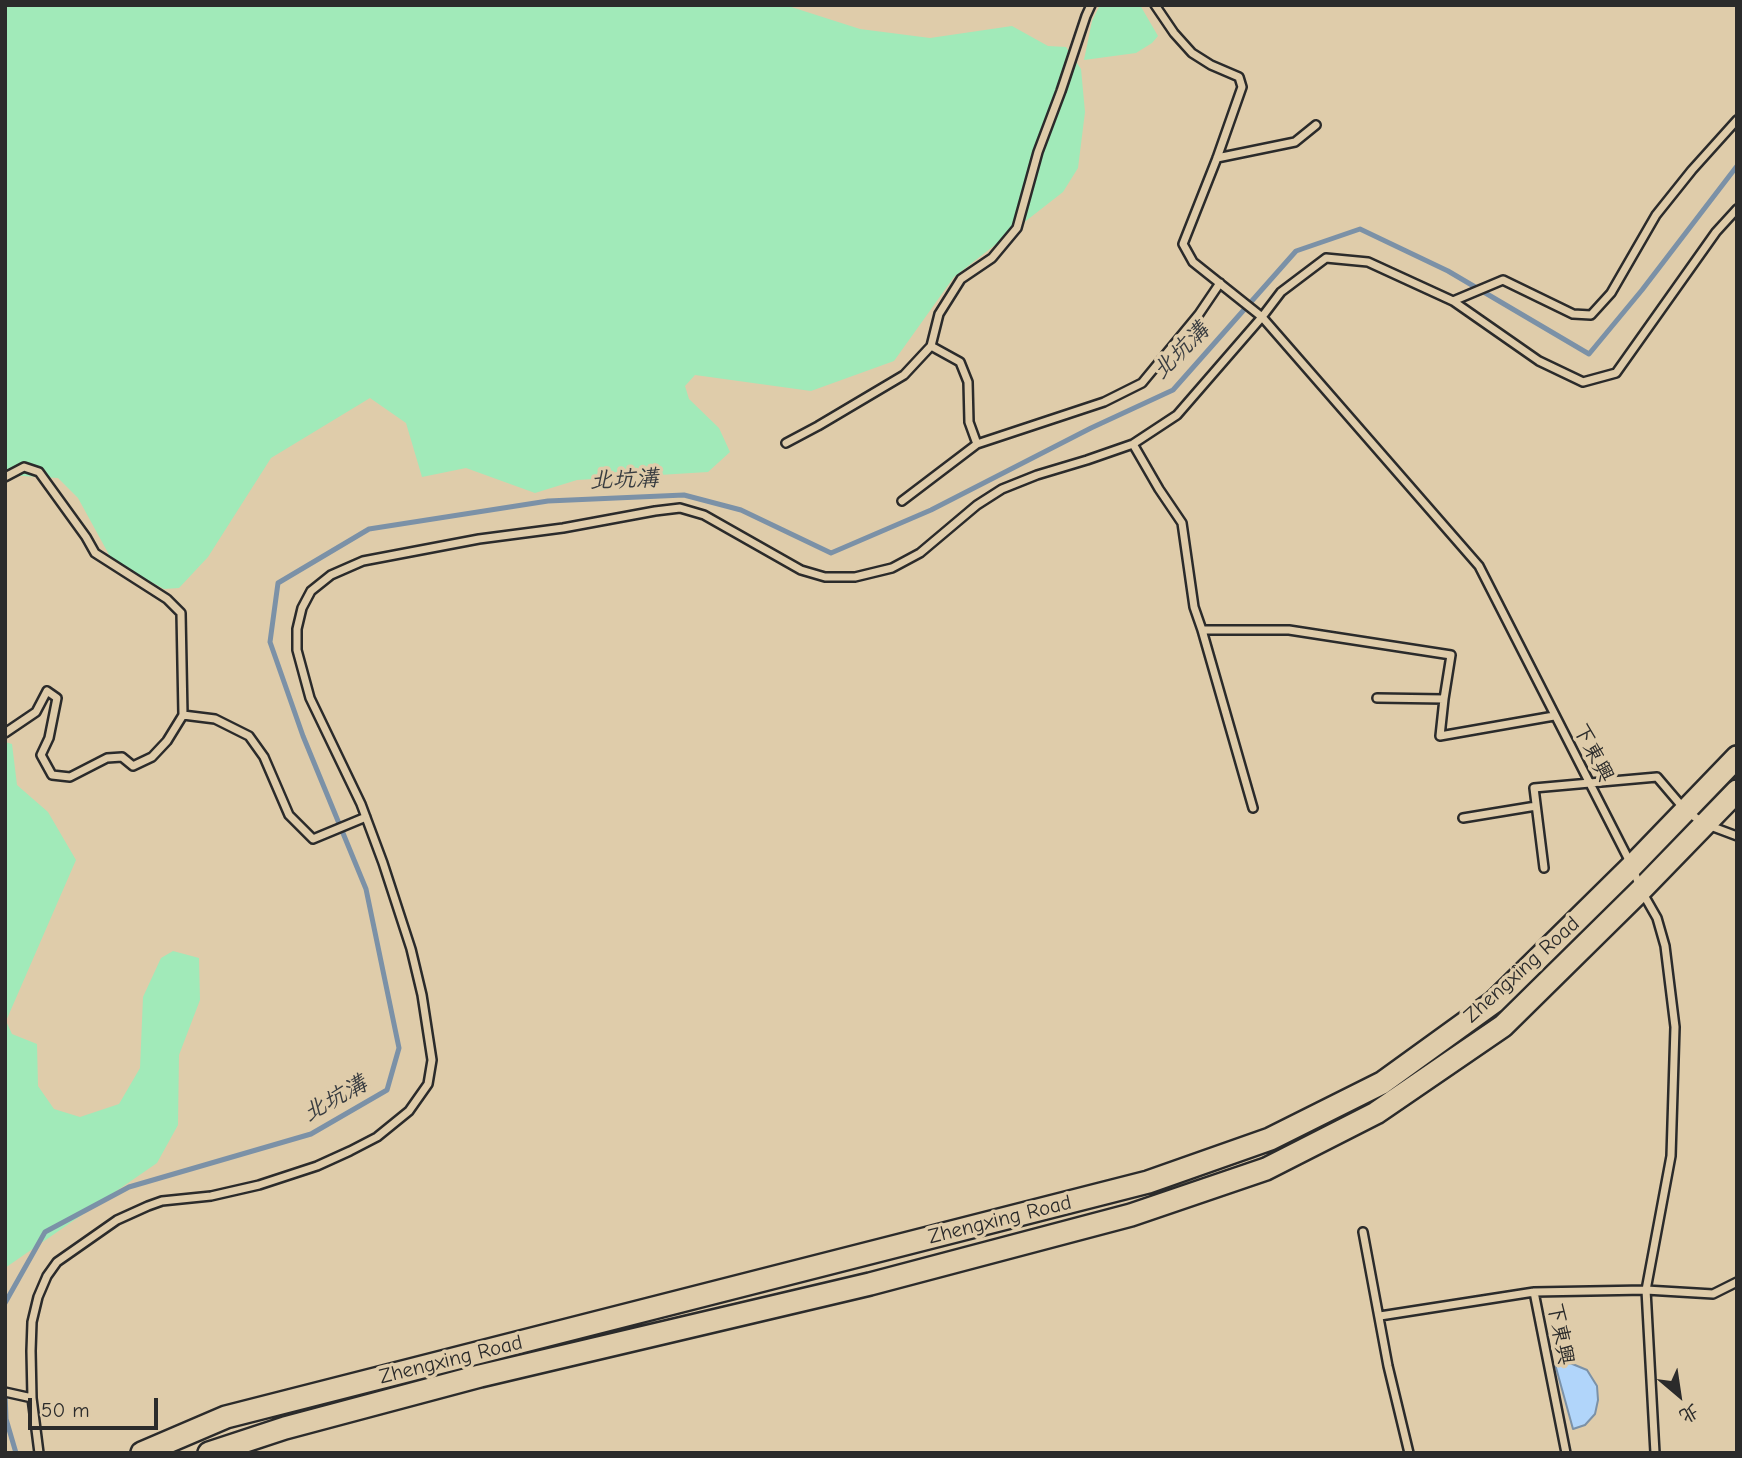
<!DOCTYPE html>
<html>
<head>
<meta charset="utf-8">
<style>
	body { margin:0 }
	#map { position:relative; width:1742px; height:1458px; overflow:hidden; background:#dfccaa; font-family:"Comic Neue","LXGW WenKai TC",sans-serif }
	canvas { display:block }
	.frame { position:absolute; inset:0; border:7px solid #2b2b2b; pointer-events:none }
	.north { position:absolute; left:1644px; top:1360px; width:70px; height:70px; -webkit-text-stroke:5px #dfccaa; paint-order:stroke; rotate:151deg; font-size:19px; font-weight:700; line-height:28px; text-align:center; color:#2b2b2b }
	.north::after { content:''; display:block; margin:auto; width:24px; height:32px; background:#2b2b2b; clip-path:polygon(50% 0,100% 100%,50% 72%,0 100%) }
	.scale { position:absolute; left:28px; top:1398px; width:130px; height:32px; box-sizing:border-box; border:4px solid #2b2b2b; border-top:0; padding-left:9px; font-size:21px; line-height:24px; white-space:nowrap; color:#2b2b2b; -webkit-text-stroke:5px #dfccaa; paint-order:stroke }
</style>
</head>
<body>
<div id="map">
<canvas width="1742" height="1458"></canvas>
<div class="frame"></div>
<div class="north">北</div>
<div class="scale">50 m</div>
</div>
<script>
const ctx = document.querySelector('canvas').getContext('2d');
ctx.lineJoin = 'round';
function fill(path, color) { ctx.fillStyle = color; ctx.fill(path, 'evenodd'); }
const poly = rows => new Path2D(rows.map(r => 'M' + r).join(''));
function stroke(path, color, width, dash) { ctx.strokeStyle = color; ctx.lineWidth = width; ctx.lineCap = dash ? 'butt' : 'round'; ctx.setLineDash(dash || []); ctx.stroke(path); }
function label(font, color, halo, rows, align = 'center') {
  ctx.font = font + ' "Comic Neue","LXGW WenKai TC",sans-serif'; ctx.lineWidth = 7; ctx.setLineDash([]); ctx.textBaseline = 'middle'; ctx.strokeStyle = halo; ctx.fillStyle = color; for (const [text, x, y, turn = 0] of rows) {
    ctx.save(); ctx.translate(x, y); ctx.rotate((+turn || 0) * Math.PI / 180); ctx.textAlign = isNaN(turn) ? turn : align; if (halo) ctx.strokeText(text, 0, 0); ctx.fillText(text, 0, 0); ctx.restore();
  }
}
fill(poly([
	[5,5,785,5,860,29,930,38,1012,26,1048,46,1066,47,1081,69,1085,112,1078,168,1063,192,954,277,894,361,811,391,695,375,685,386,689,399,719,428,730,452,708,472,577,480,535,493,466,468,422,477,406,423,370,398,271,458,208,557,179,588,164,589,113,562,78,498,58,478,5,475],
	[1100,5,1140,5,1158,36,1152,43,1136,53,1084,60,1092,21],
	[5,742,12,744,17,785,48,812,76,860,6,1021,12,1034,37,1044,38,1086,54,1109,80,1117,119,1104,140,1068,143,997,161,958,173,951,199,958,200,1000,179,1055,178,1125,157,1163,5,1268]
]), '#a1eab9');
const water = poly([
	[1570,1363,1587,1370,1597,1386,1598,1400,1595,1414,1585,1425,1573,1429,1555,1364,1570,1363]
]);
fill(water, '#b1d5fa');
stroke(water, '#7b91a7', 2);
stroke(poly([
	[5,1303,45,1232,129,1187,311,1134,387,1090,399,1048,366,889,303,736,270,642,278,583,369,529,548,501,684,495,741,510,831,553,931,510,1091,428,1173,390,1296,251,1360,229,1448,271,1589,354,1642,290,1737,166],
	[5,1391,6,1419,16,1453]
]), '#7b91a7', 5);
const lane = poly([
	[1155,5,1174,33,1192,53,1211,65,1239,77,1242,87,1217,158,1183,244,1193,262,1262,317,1479,566,1632,866,1641,890,1657,918,1665,946,1675,1027,1671,1156,1646,1290,1655,1453],
	[1217,158,1295,142,1316,125],
	[1453,301,1503,280,1573,314,1591,315,1611,293,1656,215,1692,170,1737,120],
	[931,346,960,362,968,382,969,422,977,444],
	[786,443,818,426,904,375,931,346,939,314,961,279,992,258,1017,228,1038,152,1061,91,1086,16,1091,5],
	[1133,444,1159,489,1182,523,1194,607,1202,630,1253,808],
	[5,477,24,467,39,472,86,537,95,553,167,599,181,613,183,715,167,741,152,757,133,766,122,757,107,758,70,777,52,775,41,755,49,738,57,698,47,691,36,712,5,733],
	[902,501,977,444,1104,402,1142,383,1199,314,1220,283],
	[1202,630,1289,630,1451,655,1444,699],
	[1377,698,1444,699,1440,736,1554,716],
	[183,715,215,719,249,736,264,757,289,815,313,839,366,817],
	[1463,818,1536,806],
	[1544,868,1534,788,1657,777,1686,811,1705,824,1737,836],
	[1363,1232,1388,1366,1409,1453],
	[1380,1316,1534,1292],
	[5,1392,32,1398],
	[39,1453,32,1398,31,1351,32,1322,38,1297,47,1276,57,1262,117,1220,148,1206,162,1201,211,1196,259,1185,317,1166,350,1151,377,1137,409,1111,428,1084,432,1060,422,995,411,949,383,863,361,804,310,698,297,650,297,629,302,608,311,591,331,575,363,561,479,539,563,528,655,511,680,508,704,515,801,570,825,577,855,577,892,568,920,553,977,505,1002,489,1037,475,1087,460,1133,444,1177,415,1262,317,1281,292,1326,258,1368,262,1453,301,1539,361,1583,382,1616,373,1716,232,1737,209],
	[1566,1453,1534,1292,1646,1290,1713,1294,1737,1282]
]);
const secondary = poly([
	[142,1453,226,1417,1148,1182,1270,1139,1382,1083,1494,1002,1632,866,1737,757],
	[209,1453,285,1428,480,1376,870,1284,1131,1215,1266,1169,1376,1113,1503,1026,1641,890,1737,791]
]);
stroke(lane, '#2b2b2b', 12);
stroke(secondary, '#2b2b2b', 26);
stroke(lane, '#dfccaa', 7);
stroke(secondary, '#dfccaa', 21);
label('21px', '#2b2b2b', '#dfccaa', [
	["下東興",1593,753,63],
	["Zhengxing Road",1522,970,-42],
	["Zhengxing Road",1000,1220,-14],
	["下東興",1560,1334,79],
	["Zhengxing Road",451,1360,-14]
]);
label('italic 23px', '#383c40', '#dfccaa', [
	["北坑溝",1181,351,-45],
	["北坑溝",624,480,-2],
	["北坑溝",335,1099,-29]
]);
</script>
</body>
</html>
